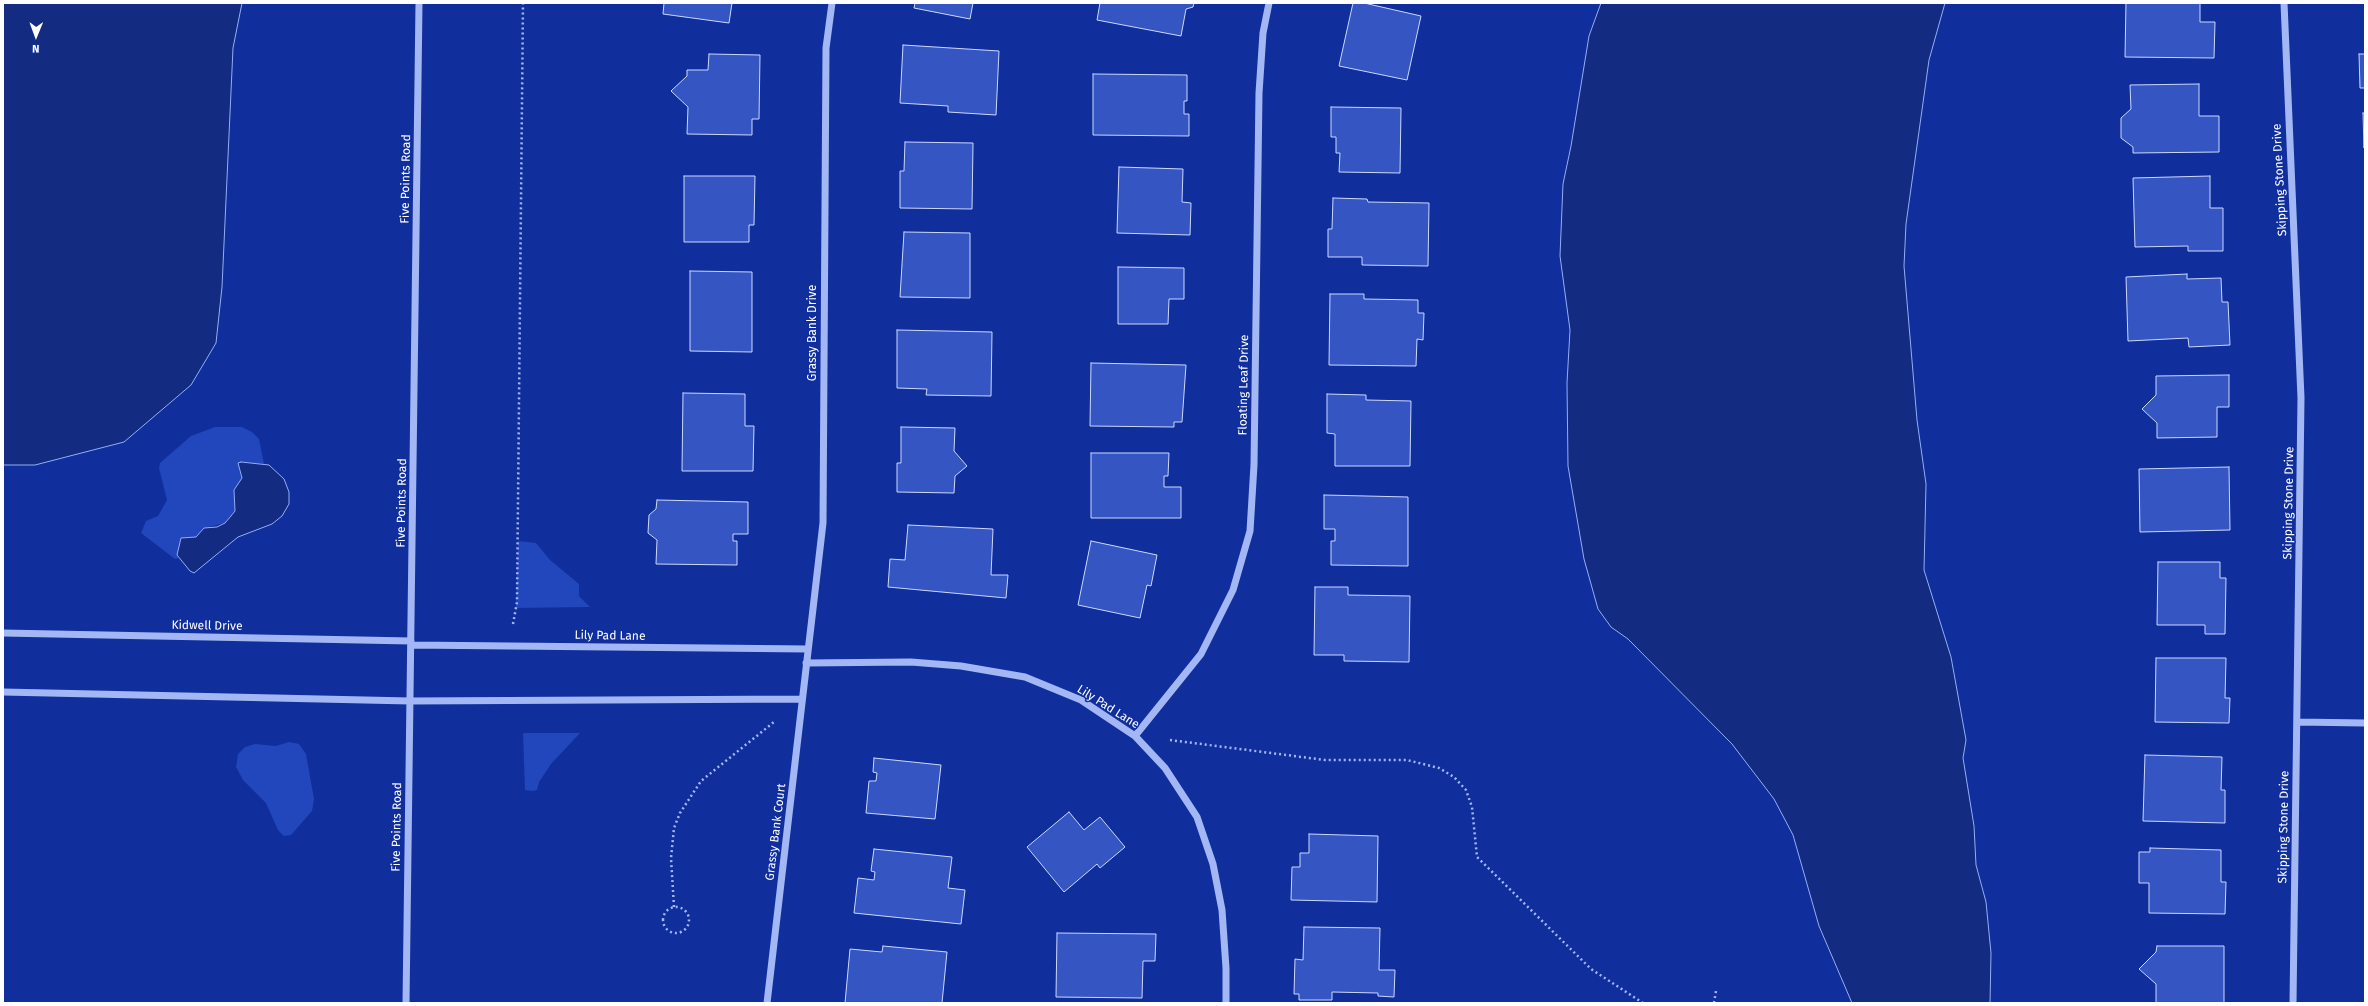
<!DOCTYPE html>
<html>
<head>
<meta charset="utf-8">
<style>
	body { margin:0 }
	#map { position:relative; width:2368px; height:1006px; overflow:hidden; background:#102f9c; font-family:"Fira Sans",sans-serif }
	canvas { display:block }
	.frame { position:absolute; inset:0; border:4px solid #fff; pointer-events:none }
	.north { position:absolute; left:16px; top:16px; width:40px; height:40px; -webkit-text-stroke:3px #102f9c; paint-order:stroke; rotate:181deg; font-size:11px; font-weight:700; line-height:16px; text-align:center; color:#fff }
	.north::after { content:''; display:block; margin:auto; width:14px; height:18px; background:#fff; clip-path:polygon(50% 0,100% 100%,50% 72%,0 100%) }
</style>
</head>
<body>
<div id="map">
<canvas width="2368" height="1006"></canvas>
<div class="frame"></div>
<div class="north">N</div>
</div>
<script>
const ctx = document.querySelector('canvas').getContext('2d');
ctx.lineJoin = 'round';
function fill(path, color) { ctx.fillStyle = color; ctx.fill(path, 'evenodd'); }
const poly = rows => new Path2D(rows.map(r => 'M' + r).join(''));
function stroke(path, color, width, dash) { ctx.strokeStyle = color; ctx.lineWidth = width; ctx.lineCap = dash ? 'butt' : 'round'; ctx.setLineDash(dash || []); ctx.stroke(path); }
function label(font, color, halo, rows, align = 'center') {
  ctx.font = font + ' "Fira Sans",sans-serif'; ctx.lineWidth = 3; ctx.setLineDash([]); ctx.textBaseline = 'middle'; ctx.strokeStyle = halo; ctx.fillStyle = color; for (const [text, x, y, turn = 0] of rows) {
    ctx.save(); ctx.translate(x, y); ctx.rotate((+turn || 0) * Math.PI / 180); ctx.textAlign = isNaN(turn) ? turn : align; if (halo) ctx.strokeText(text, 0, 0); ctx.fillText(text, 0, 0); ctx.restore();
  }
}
fill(poly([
	[215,427,242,427,252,432,259,439,264,464,241,462,239,470,242,478,234,490,235,511,231,516,225,523,204,528,196,537,186,537,177,555,179,558,175,559,141,533,146,521,158,516,167,500,159,468,160,463,191,436],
	[518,541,536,543,550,560,579,584,579,596,590,607,516,608],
	[523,733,580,733,551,764,539,782,537,790,532,791,525,790],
	[289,742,299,744,306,754,314,799,312,811,291,835,284,836,278,830,266,803,243,780,236,767,238,754,245,747,255,744,276,746]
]), '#2246bb');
const water = poly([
	[3,3,242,3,233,48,222,287,216,343,191,385,124,442,35,465,3,465,3,3],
	[1601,3,1945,3,1929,60,1906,224,1904,266,1917,420,1926,484,1924,570,1951,657,1966,740,1963,758,1974,826,1976,865,1986,902,1991,953,1990,1003,1852,1003,1819,926,1793,835,1774,799,1732,744,1628,639,1611,627,1598,609,1584,559,1568,466,1567,383,1570,330,1560,256,1563,184,1571,146,1589,36,1601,3],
	[241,462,269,465,284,479,289,492,289,504,282,516,272,524,238,537,194,573,190,571,177,555,181,538,196,537,204,528,217,527,225,523,231,516,235,511,234,490,242,478,238,463,241,462]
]);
fill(water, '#132b80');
stroke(water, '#95aef8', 1);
const building = poly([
	[664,3,732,3,729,23,663,14,664,3],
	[915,3,973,3,970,19,914,8,915,3],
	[1100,3,1194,3,1193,7,1186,9,1181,36,1097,20,1100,3],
	[1353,3,1364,3,1421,16,1407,80,1339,66,1353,3],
	[2126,3,2200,3,2200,22,2215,22,2214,58,2125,57,2126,3],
	[903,45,999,51,996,115,948,112,948,106,900,103,903,45],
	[709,54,760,55,759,119,752,119,752,135,687,134,688,107,671,91,687,76,687,70,708,70,709,54],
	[2359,54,2365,54,2365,88,2360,88,2359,54],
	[1093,74,1187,75,1187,101,1184,101,1184,114,1189,114,1189,136,1093,135,1093,74],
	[2199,84,2199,116,2219,116,2219,152,2133,153,2133,147,2121,138,2121,118,2131,109,2130,85,2199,84],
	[1331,107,1401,108,1400,173,1339,172,1340,153,1336,153,1336,137,1331,137,1331,107],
	[2363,113,2365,113,2364,148,2363,113],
	[905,142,973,143,972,209,900,208,900,171,904,171,905,142],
	[1119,167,1183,169,1182,202,1191,203,1190,235,1117,233,1119,167],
	[684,176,755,176,754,225,749,225,749,242,684,242,684,176],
	[2210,176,2210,208,2223,208,2223,251,2188,251,2188,246,2135,247,2133,178,2210,176],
	[1333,198,1367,199,1368,202,1429,203,1428,266,1362,265,1362,257,1328,257,1328,229,1332,229,1333,198],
	[904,232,970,233,970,298,900,297,904,232],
	[1118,267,1184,268,1184,299,1169,299,1168,324,1118,324,1118,267],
	[690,271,752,272,752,352,690,351,690,271],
	[2187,274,2187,279,2221,278,2222,302,2228,302,2230,345,2189,347,2188,338,2128,341,2126,277,2187,274],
	[1330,294,1364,294,1364,299,1418,300,1418,313,1424,313,1423,340,1417,339,1416,366,1329,365,1330,294],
	[897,330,992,332,991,396,926,395,927,389,897,388,897,330],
	[1091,363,1186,365,1182,422,1174,422,1174,427,1090,426,1091,363],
	[2229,375,2229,407,2217,407,2217,437,2157,438,2157,423,2142,409,2156,395,2156,376,2229,375],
	[683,393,745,394,745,426,754,426,753,471,682,471,683,393],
	[1327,394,1366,395,1366,400,1411,401,1410,466,1335,466,1335,434,1327,433,1327,394],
	[901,427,955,428,954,451,967,466,955,476,954,493,897,492,897,463,901,463,901,427],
	[1091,453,1169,453,1168,476,1164,476,1164,487,1181,487,1181,518,1091,518,1091,453],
	[2229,467,2230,530,2140,532,2139,469,2229,467],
	[1324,495,1408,497,1408,566,1331,565,1331,541,1335,541,1335,529,1324,529,1324,495],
	[657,500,748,502,748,534,733,534,733,541,737,541,737,565,656,564,657,540,648,533,649,515,656,509,657,500],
	[908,525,993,529,991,575,1008,575,1006,598,888,587,890,559,905,560,908,525],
	[1091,541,1157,555,1151,586,1147,585,1140,618,1078,605,1091,541],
	[2158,562,2220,562,2220,578,2226,578,2225,634,2205,634,2205,625,2157,625,2158,562],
	[1315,587,1348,587,1348,595,1410,596,1409,662,1344,661,1344,655,1314,655,1315,587],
	[2156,658,2226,658,2225,698,2230,698,2229,723,2155,722,2156,658],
	[2145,755,2222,757,2221,790,2225,790,2225,823,2143,821,2145,755],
	[874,758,941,765,935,819,866,813,869,781,876,781,877,773,873,772,874,758],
	[1069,812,1084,830,1100,817,1125,847,1100,868,1097,864,1064,892,1027,847,1069,812],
	[1309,834,1378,836,1377,902,1291,900,1292,867,1300,867,1300,853,1309,853,1309,834],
	[2150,848,2221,850,2221,882,2226,882,2225,914,2149,913,2149,883,2139,883,2139,852,2150,852,2150,848],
	[874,849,952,857,948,888,965,890,961,924,854,913,858,878,874,880,875,872,871,871,874,849],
	[1304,927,1380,928,1379,970,1395,970,1394,997,1378,996,1378,993,1332,992,1332,1000,1299,1000,1299,994,1294,994,1295,959,1303,960,1304,927],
	[1057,933,1156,934,1155,961,1143,961,1142,998,1056,997,1057,933],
	[883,946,947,952,942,1003,845,1003,850,949,882,952,883,946],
	[2157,946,2224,946,2224,1003,2156,1003,2156,984,2139,969,2156,952,2157,946]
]);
fill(building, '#3455c2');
stroke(building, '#ccd8fe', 1);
stroke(poly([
	[513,624,517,602,523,3],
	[1170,740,1325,760,1407,760,1439,768,1454,777,1466,790,1472,807,1477,857,1591,969,1643,1003],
	[674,907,671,858,674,828,680,813,701,781,774,722],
	'663 920a13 13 0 1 1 26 0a13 13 0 1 1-26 0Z',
	[1714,1003,1716,991]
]), '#a4b7f5', 2.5, [2, 3]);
stroke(poly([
	[2284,3,2301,398,2293,1003],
	[3,633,411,641],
	[411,645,808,649],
	[806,663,911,662,961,666,1025,677,1081,700,1135,736,1165,768,1197,817,1213,864,1222,910,1226,968,1226,1003],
	[3,692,410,701,802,699],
	[2297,722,2365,723],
	[1135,736,1201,654,1233,590,1250,531,1254,465,1259,93,1263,33,1269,3],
	[406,1003,419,3],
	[767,1003,823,523,826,48,832,3]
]), '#a4b7f5', 7);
label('12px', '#fff', '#102f9c', [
	["Five Points Road",406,179,-89],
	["Skipping Stone Drive",2280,180,-93],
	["Grassy Bank Drive",813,333,-90],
	["Floating Leaf Drive",1244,385,-89],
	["Five Points Road",402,503,-89],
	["Skipping Stone Drive",2289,503,-89],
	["Kidwell Drive",207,626,1],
	["Lily Pad Lane",610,636,1],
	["Lily Pad Lane",1108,707,32],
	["Five Points Road",397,827,-89],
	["Skipping Stone Drive",2284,827,-89],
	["Grassy Bank Court",776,832,-83]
]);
</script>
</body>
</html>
